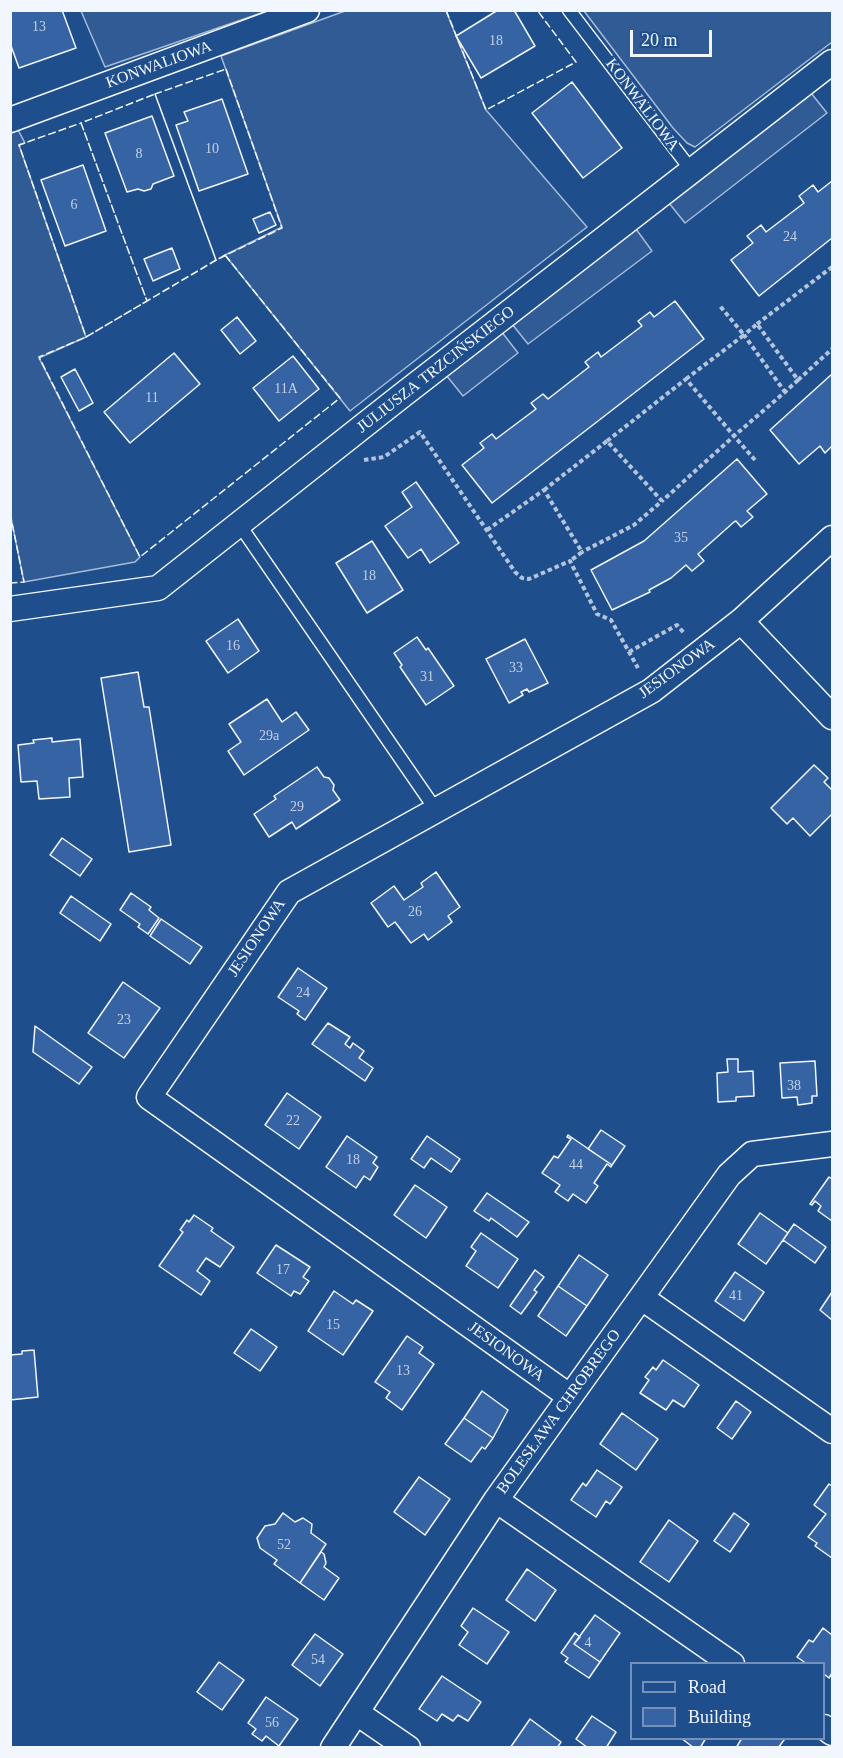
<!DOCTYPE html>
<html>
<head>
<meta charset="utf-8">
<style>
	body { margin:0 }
	#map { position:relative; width:843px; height:1758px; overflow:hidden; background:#1f4e8c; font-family:Georgia,serif }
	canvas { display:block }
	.frame { position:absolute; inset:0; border:12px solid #f2f6ff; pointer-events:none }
	.legend { position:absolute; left:630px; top:1662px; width:195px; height:78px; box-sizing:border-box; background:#1f4e8c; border:2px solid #7391ba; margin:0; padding:8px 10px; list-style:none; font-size:18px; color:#f2f6ff }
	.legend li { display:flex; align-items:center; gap:12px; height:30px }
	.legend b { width:30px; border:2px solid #7391ba }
	.scale { position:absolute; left:630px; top:30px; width:82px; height:27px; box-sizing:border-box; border:3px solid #f2f6ff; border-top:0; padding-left:8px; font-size:18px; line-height:21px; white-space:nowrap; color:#f2f6ff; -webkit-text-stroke:4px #1f4e8c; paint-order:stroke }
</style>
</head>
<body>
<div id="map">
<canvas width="843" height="1758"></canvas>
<div class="frame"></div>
<ul class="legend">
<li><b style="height:8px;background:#1f4e8c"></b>Road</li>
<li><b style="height:16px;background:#3563a3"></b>Building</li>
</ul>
<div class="scale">20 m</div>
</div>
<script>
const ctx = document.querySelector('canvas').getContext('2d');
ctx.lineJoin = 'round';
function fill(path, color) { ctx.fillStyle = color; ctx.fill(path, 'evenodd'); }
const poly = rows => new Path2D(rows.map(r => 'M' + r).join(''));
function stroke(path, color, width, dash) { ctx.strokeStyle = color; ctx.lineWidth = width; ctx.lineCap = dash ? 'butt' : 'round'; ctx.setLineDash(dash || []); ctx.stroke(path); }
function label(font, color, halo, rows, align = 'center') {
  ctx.font = font + ' Georgia,serif'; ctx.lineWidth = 4.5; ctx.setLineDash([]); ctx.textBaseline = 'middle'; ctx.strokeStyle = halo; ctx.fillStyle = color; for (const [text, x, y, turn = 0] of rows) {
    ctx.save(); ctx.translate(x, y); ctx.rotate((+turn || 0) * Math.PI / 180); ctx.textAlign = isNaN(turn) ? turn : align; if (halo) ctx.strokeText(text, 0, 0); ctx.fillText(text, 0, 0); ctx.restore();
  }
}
const built = poly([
	[81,11,267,11,105,67,81,11],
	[345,11,446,11,486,110,587,227,350,411,225,255,282,227,221,56,345,11],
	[584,11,832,11,832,42,695,147,687,143,673,128,584,11],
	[811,93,827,113,685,223,669,203,811,93],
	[16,126,25,143,19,145,86,337,39,358,140,557,135,562,24,582,10,513,10,129,16,126],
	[636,229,652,251,528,344,512,324,636,229],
	[501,331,518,353,463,396,446,375,501,331]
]);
fill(built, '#305b95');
stroke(built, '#a8bbd7', 1.5);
const building = poly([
	[10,10,62,10,76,48,19,68,10,43,10,10],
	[498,10,514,10,535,46,481,78,456,36,498,10],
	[572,82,622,148,583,178,532,113,572,82],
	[222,99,248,174,199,191,176,125,188,121,184,112,222,99],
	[152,116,174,176,153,184,151,189,144,191,138,189,127,192,105,133,152,116],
	[83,165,106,231,65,246,41,180,83,165],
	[832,181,832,238,759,296,731,260,753,243,747,236,761,225,766,232,804,203,799,196,813,185,818,192,832,181],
	[270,212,276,225,259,233,253,219,270,212],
	[172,248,180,269,153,281,144,259,172,248],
	[675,301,704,339,492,503,462,465,484,448,480,443,492,434,496,439,536,409,531,403,543,394,548,399,589,367,585,362,598,352,601,357,642,326,638,321,650,312,654,317,675,301],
	[237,317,256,341,240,354,221,330,237,317],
	[174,353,200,384,130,443,104,412,174,353],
	[293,356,319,389,279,421,253,388,293,356],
	[75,369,93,403,79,411,61,377,75,369],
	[832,374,832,446,825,453,820,446,799,464,770,430,832,374],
	[737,459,767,494,747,511,753,517,741,527,736,521,734,522,698,554,704,561,692,571,686,565,671,578,649,590,650,592,612,610,591,570,644,541,737,459],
	[416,482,459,543,430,563,421,549,408,558,385,526,412,507,402,492,416,482],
	[372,541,403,590,367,613,336,563,372,541],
	[238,619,259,651,228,673,206,641,238,619],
	[417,637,426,650,428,648,454,686,426,705,400,667,402,665,394,653,417,637],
	[525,639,548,683,529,692,527,689,521,692,523,695,509,703,486,659,525,639],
	[138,672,144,707,149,707,171,845,129,852,101,678,138,672],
	[267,699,282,722,296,712,309,730,244,775,228,751,241,742,229,724,267,699],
	[52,738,52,742,80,739,83,777,69,778,70,797,39,799,37,781,21,782,18,745,34,743,33,740,52,738],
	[814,765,828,778,824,782,832,790,832,814,810,836,793,818,787,824,771,808,814,765],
	[317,767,324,777,329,778,334,785,333,790,340,800,296,829,292,822,269,837,254,814,276,799,274,796,317,767],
	[62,838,92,859,80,876,50,855,62,838],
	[436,872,460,907,448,916,452,922,428,940,424,934,411,943,395,922,388,927,371,903,394,886,404,900,423,887,421,883,436,872],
	[131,893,151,907,149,910,159,918,148,934,138,927,140,924,120,910,131,893],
	[71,896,111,924,100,941,60,913,71,896],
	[161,919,202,947,190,964,150,936,161,919],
	[298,968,327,988,305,1020,297,1014,299,1011,278,997,298,968],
	[123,982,160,1008,124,1058,88,1033,123,982],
	[328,1023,350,1037,345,1044,350,1048,353,1043,364,1051,359,1058,373,1068,365,1081,312,1044,328,1023],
	[35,1026,92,1067,79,1084,33,1052,35,1026],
	[727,1059,738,1059,738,1072,753,1071,754,1096,736,1097,736,1101,718,1102,717,1073,728,1072,727,1059],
	[815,1061,817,1096,812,1096,812,1103,798,1105,797,1097,782,1098,780,1063,815,1061],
	[287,1093,321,1117,299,1149,265,1125,287,1093],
	[601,1130,625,1146,612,1165,588,1149,601,1130],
	[568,1135,612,1165,611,1167,607,1164,594,1183,598,1186,586,1203,573,1194,568,1201,555,1192,560,1185,542,1173,554,1156,558,1158,571,1139,567,1137,568,1135],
	[347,1136,377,1157,373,1163,378,1167,370,1180,364,1176,356,1188,326,1167,347,1136],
	[427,1136,460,1159,451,1172,431,1158,424,1168,411,1159,427,1136],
	[829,1177,832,1179,832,1221,818,1211,821,1206,815,1201,812,1205,810,1204,829,1177],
	[415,1185,447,1207,426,1238,394,1215,415,1185],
	[487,1193,529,1222,517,1237,491,1218,489,1221,474,1211,487,1193],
	[760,1213,788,1233,766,1264,738,1244,760,1213],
	[194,1215,213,1228,211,1231,234,1247,220,1267,206,1258,197,1271,210,1281,201,1295,159,1266,183,1232,180,1230,187,1220,189,1222,194,1215],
	[794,1224,826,1247,815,1263,783,1240,794,1224],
	[481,1233,518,1259,498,1288,466,1266,476,1251,471,1247,481,1233],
	[276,1245,310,1267,303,1277,309,1281,300,1294,294,1291,291,1296,257,1273,276,1245],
	[579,1255,608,1275,587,1306,558,1286,579,1255],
	[535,1270,544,1277,534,1290,537,1292,521,1314,510,1306,535,1270],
	[735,1272,764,1292,744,1321,715,1301,735,1272],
	[558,1286,587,1306,566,1336,538,1316,558,1286],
	[334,1291,353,1304,356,1300,373,1311,343,1355,308,1331,334,1291],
	[832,1292,832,1320,820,1310,832,1292],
	[251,1329,277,1347,260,1371,234,1353,251,1329],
	[407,1336,423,1347,419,1353,434,1364,402,1410,386,1398,390,1392,375,1382,407,1336],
	[34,1350,38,1397,10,1400,10,1355,22,1354,22,1351,34,1350],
	[663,1360,699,1385,684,1407,673,1400,666,1410,640,1393,649,1380,645,1377,653,1367,656,1370,663,1360],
	[482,1391,508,1410,493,1438,464,1418,482,1391],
	[736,1401,751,1412,732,1439,717,1428,736,1401],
	[622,1413,658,1439,636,1470,600,1444,622,1413],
	[464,1418,493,1438,485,1449,482,1447,471,1462,445,1444,464,1418],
	[597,1470,622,1487,610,1504,606,1501,596,1517,571,1500,583,1483,586,1486,597,1470],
	[419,1477,450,1499,425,1535,394,1512,419,1477],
	[829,1484,832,1486,832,1558,815,1546,817,1543,808,1537,826,1514,814,1505,829,1484],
	[283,1513,295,1522,303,1518,312,1524,311,1533,326,1544,300,1583,274,1564,277,1560,260,1548,257,1538,265,1526,275,1524,283,1513],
	[734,1513,749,1524,730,1552,714,1541,734,1513],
	[669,1520,698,1541,669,1582,640,1562,669,1520],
	[321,1552,324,1554,326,1563,324,1567,339,1578,324,1600,300,1583,321,1552],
	[527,1569,556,1590,535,1621,506,1600,527,1569],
	[473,1608,509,1632,487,1664,459,1645,468,1632,461,1626,473,1608],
	[595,1615,620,1633,600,1662,574,1644,595,1615],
	[823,1628,832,1635,832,1673,829,1678,824,1674,824,1664,807,1664,797,1657,809,1640,813,1642,823,1628],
	[575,1633,580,1637,574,1644,600,1662,589,1678,565,1662,568,1658,561,1653,575,1633],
	[315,1634,343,1654,320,1686,292,1665,315,1634],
	[219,1662,244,1680,222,1710,197,1692,219,1662],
	[442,1676,481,1702,468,1721,458,1715,453,1721,442,1714,437,1721,419,1709,442,1676],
	[266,1697,298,1719,279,1746,266,1736,262,1741,252,1734,256,1729,248,1723,266,1697],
	[592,1716,616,1732,606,1748,588,1748,576,1739,592,1716],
	[530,1719,561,1742,557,1748,510,1748,530,1719],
	[681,1738,706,1738,700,1748,694,1748,681,1738],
	[742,1738,782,1738,784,1740,778,1748,736,1748,742,1738]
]);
fill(building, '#3563a3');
stroke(building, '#f2f6ff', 1.5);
const service = poly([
	[569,10,692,171],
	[239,524,436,810]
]);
const minor = poly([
	[10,120,307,10],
	[10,609,158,588,400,397,832,62],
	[741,621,832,717],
	[642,1298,832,1431],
	[569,1396,149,1097,289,892,651,691,741,621,832,538],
	[496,1500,732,1664],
	[357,1713,408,1748],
	[824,1727,832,1733],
	[333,1748,496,1500,729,1175,752,1154,832,1144]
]);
stroke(service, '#f2f6ff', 15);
stroke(minor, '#f2f6ff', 27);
stroke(poly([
	[757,324,832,267],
	[686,379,744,335,720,306],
	[798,380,832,349],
	[607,441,686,379,734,436,662,501],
	[364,460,384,457,420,432,515,572,522,578,529,579,570,561,597,614,611,620,638,668],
	[755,460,734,436,785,392,798,380,757,324,744,335,785,392],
	[544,490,607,441,662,501,634,525,582,552],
	[487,530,544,490,582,552,570,561],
	[629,652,677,625,684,633]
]), '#b3c4dc', 4, [4.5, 3]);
stroke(service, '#1f4e8c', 12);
stroke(minor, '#1f4e8c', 24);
stroke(poly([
	[446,10,486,110,576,62,537,10],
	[226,69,282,228,216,260,155,94,226,69],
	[155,94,216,260,147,301,81,123,155,94],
	[81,123,147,301,86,337,19,145,81,123],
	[225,255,340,398,140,557,39,357,86,337,225,255],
	[10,513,24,582,10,583]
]), '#f2f6ff', 1.5, [8, 3]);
label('14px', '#c3d1e8', null, [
	["13",39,27],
	["18",496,41],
	["10",212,149],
	["8",139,154],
	["6",74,205],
	["24",790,237],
	["11A",286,389],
	["11",152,398],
	["35",681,538],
	["18",369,576],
	["16",233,646],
	["33",516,668],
	["31",427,677],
	["29a",269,736],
	["29",297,807],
	["26",415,912],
	["24",303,993],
	["23",124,1020],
	["38",794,1086],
	["22",293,1121],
	["18",353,1160],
	["44",576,1165],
	["17",283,1270],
	["41",736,1296],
	["15",333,1325],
	["13",403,1371],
	["52",284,1545],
	["4",588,1643],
	["54",318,1660],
	["56",272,1723]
]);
label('16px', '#f2f6ff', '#1f4e8c', [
	["KONWALIOWA",159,65,-20],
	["KONWALIOWA",642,105,53],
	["JULIUSZA TRZCIŃSKIEGO",436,370,-38],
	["JESIONOWA",677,669,-36],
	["JESIONOWA",257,938,-56],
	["JESIONOWA",506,1352,36],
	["BOLESŁAWA CHROBREGO",559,1412,-54]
]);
</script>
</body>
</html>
